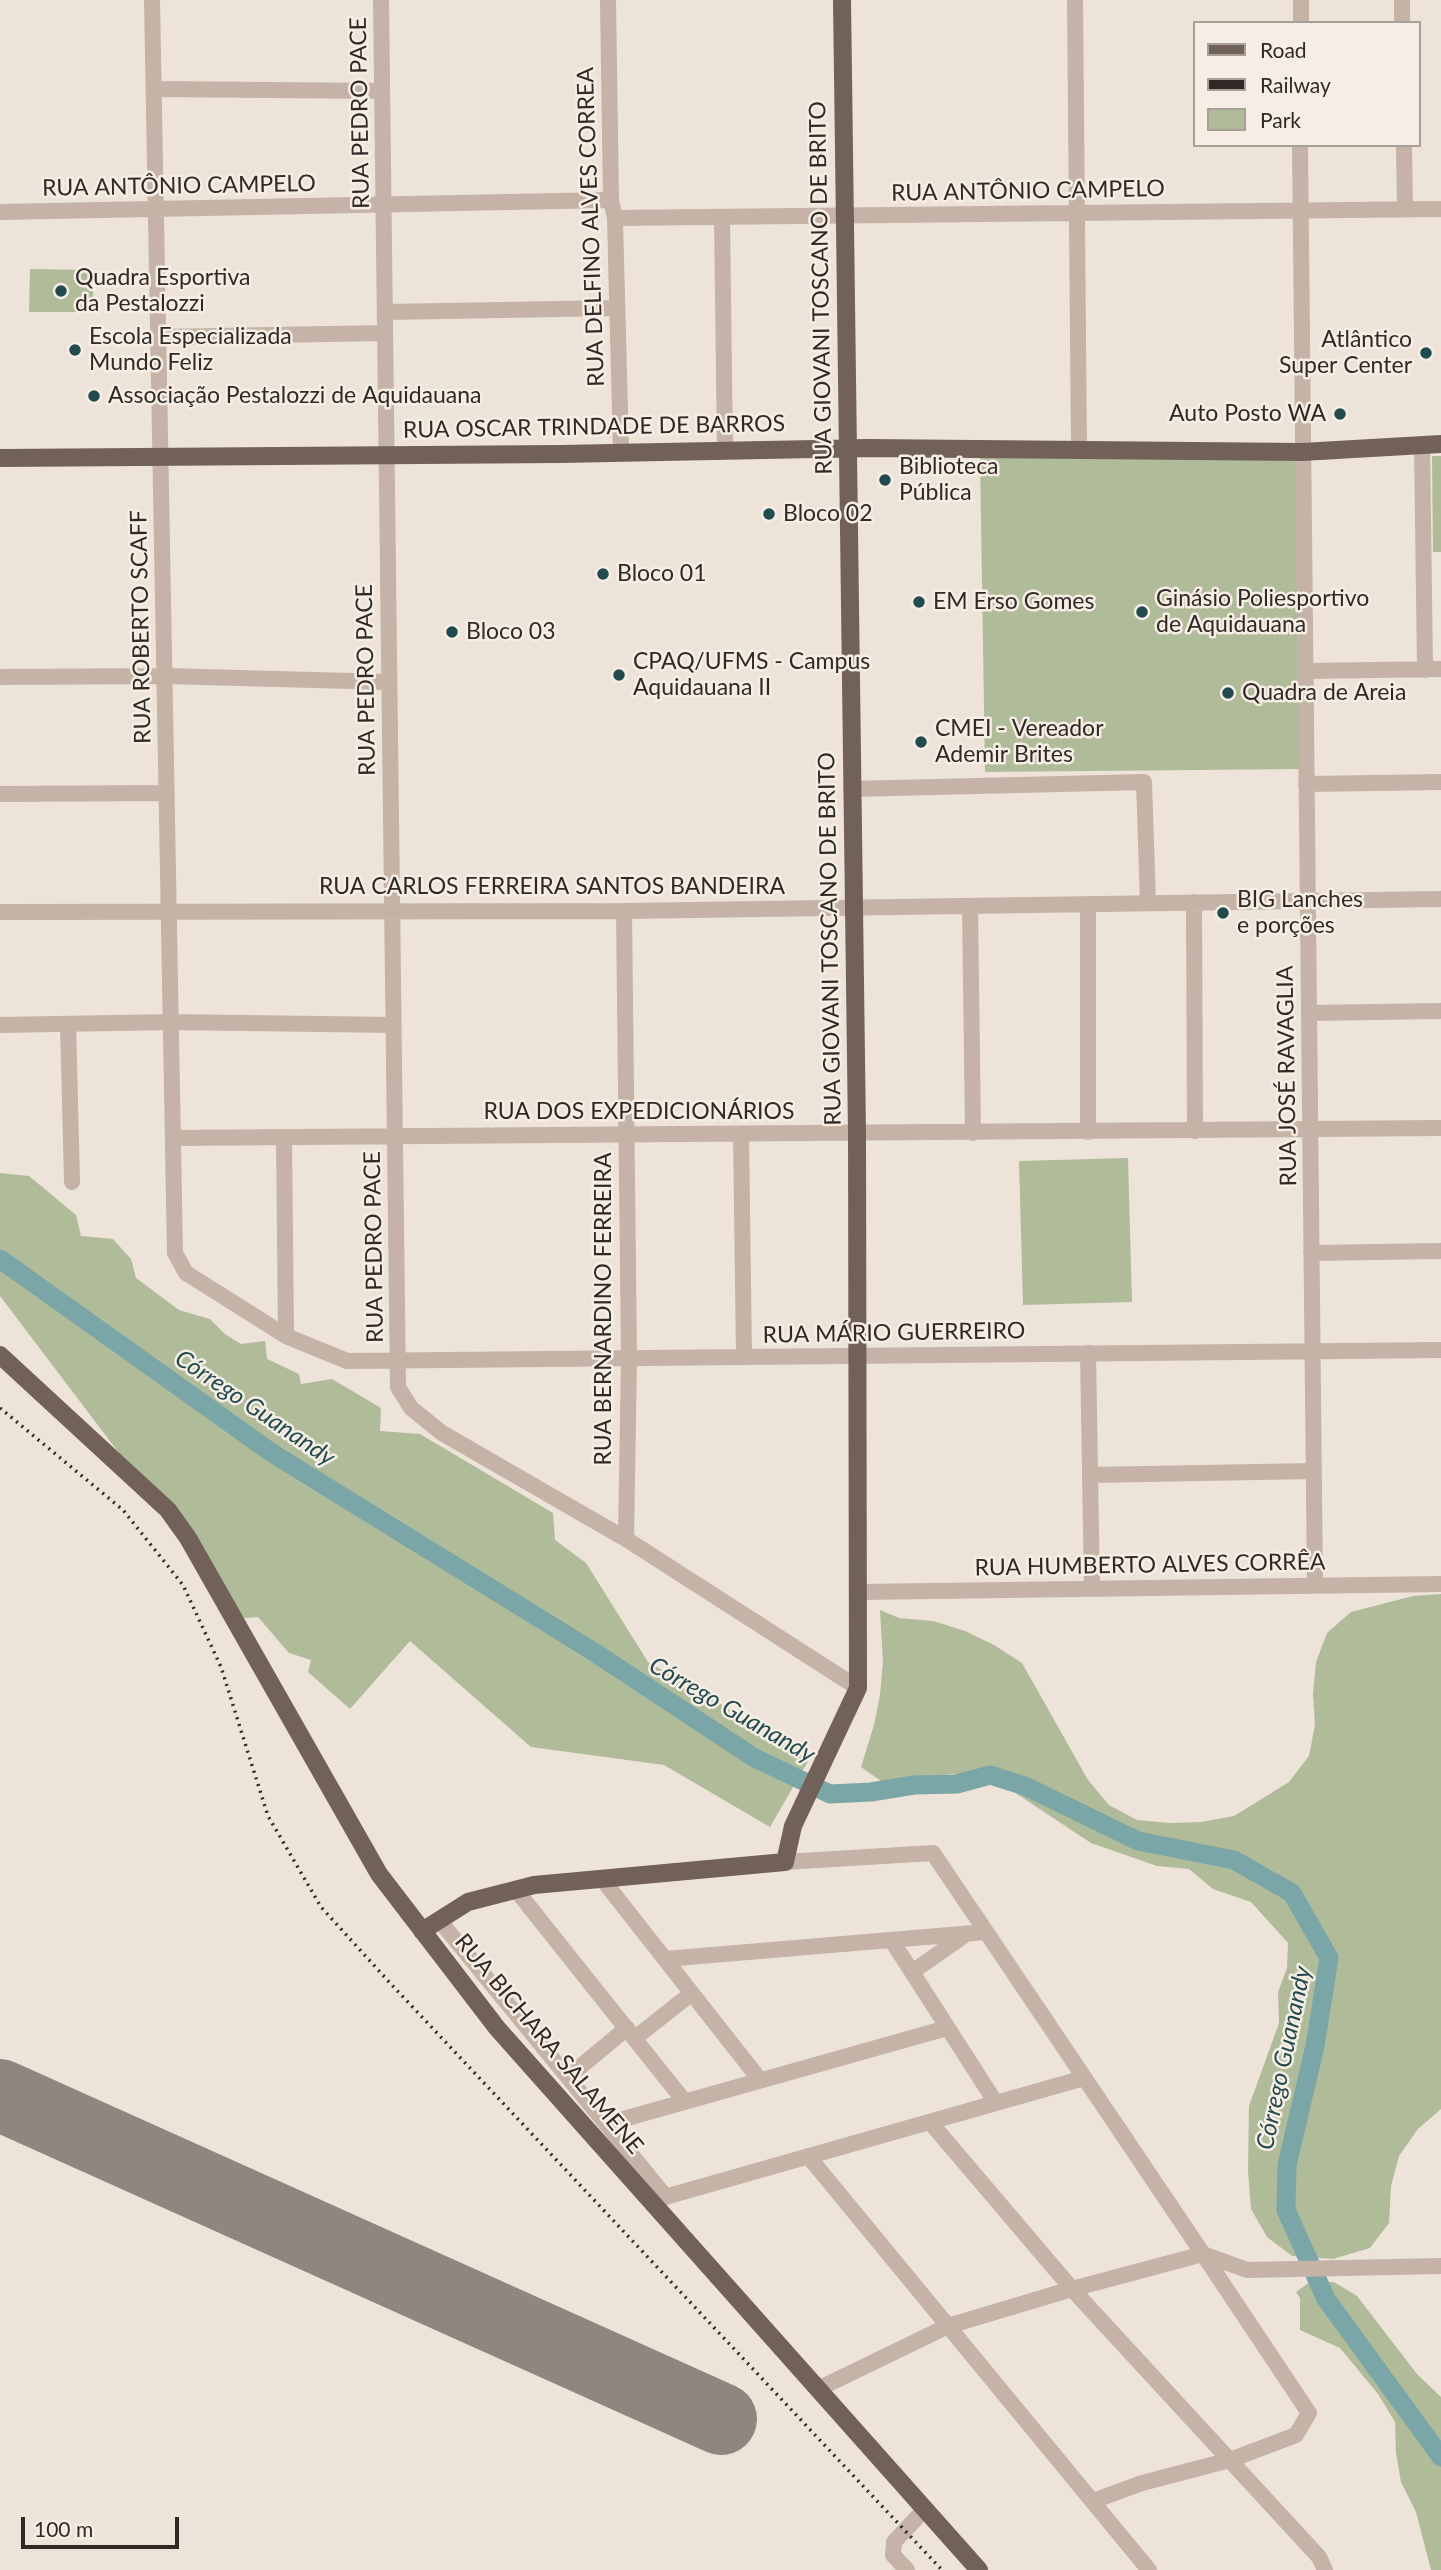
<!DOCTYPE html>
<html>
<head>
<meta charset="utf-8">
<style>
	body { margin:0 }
	#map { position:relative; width:1441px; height:2570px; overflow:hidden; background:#eee3d8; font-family:Lato,sans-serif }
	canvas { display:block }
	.legend { position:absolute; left:1193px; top:21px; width:228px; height:126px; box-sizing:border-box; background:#f6eee4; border:2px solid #a79f98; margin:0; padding:9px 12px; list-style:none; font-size:21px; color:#312926 }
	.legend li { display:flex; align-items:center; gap:14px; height:35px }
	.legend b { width:35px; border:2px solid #a79f98 }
	.scale { position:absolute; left:21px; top:2517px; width:158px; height:32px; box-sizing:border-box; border:4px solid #312926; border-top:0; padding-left:9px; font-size:21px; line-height:24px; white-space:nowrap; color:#312926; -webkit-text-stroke:5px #f6eee4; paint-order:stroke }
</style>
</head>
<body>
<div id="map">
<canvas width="1441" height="2570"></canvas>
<ul class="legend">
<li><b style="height:9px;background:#716159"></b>Road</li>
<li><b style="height:9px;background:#312926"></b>Railway</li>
<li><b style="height:19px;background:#b0bb9a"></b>Park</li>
</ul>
<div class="scale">100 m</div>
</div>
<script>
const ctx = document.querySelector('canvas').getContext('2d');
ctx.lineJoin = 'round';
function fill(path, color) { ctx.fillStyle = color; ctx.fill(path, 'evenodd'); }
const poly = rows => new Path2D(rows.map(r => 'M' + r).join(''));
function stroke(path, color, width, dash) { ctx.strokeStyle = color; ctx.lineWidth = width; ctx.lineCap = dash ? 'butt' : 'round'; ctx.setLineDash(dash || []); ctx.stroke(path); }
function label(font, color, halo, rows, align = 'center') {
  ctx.font = font + ' Lato,sans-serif'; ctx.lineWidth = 5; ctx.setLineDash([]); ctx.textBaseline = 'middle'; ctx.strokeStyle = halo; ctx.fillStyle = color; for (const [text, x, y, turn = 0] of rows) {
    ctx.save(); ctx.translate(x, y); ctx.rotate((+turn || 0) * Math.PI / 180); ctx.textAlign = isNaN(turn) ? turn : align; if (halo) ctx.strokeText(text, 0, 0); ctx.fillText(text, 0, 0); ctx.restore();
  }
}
fill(poly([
	[30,269,92,270,94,312,29,312],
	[1302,452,1301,769,985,772,980,455],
	[1432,456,1441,456,1441,552,1433,552],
	[1128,1158,1132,1302,1023,1305,1019,1161],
	[0,1173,29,1176,76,1215,81,1236,113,1239,131,1259,136,1278,179,1310,210,1319,225,1334,241,1344,265,1341,267,1359,299,1374,301,1384,332,1379,381,1408,380,1431,420,1434,553,1513,555,1540,586,1563,648,1662,811,1756,770,1827,664,1765,531,1747,410,1641,350,1709,308,1672,311,1660,289,1653,258,1617,244,1618,0,1296],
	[1441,1594,1441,2109,1418,2129,1399,2156,1391,2186,1389,2223,1370,2248,1333,2259,1292,2256,1267,2237,1251,2209,1248,2171,1249,2106,1279,2023,1278,1992,1287,1968,1288,1943,1251,1902,1213,1889,1189,1869,1157,1866,1091,1843,1011,1790,982,1778,950,1774,888,1786,861,1767,874,1725,880,1695,883,1662,880,1610,899,1618,933,1621,965,1631,994,1645,1022,1663,1088,1780,1109,1805,1137,1820,1170,1823,1201,1822,1234,1816,1289,1782,1309,1756,1315,1725,1313,1694,1316,1662,1327,1633,1351,1612,1413,1596],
	[1311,2281,1334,2282,1357,2296,1417,2374,1441,2397,1441,2570,1431,2570,1416,2512,1401,2482,1396,2453,1395,2422,1378,2394,1340,2348,1300,2330,1300,2298,1296,2292]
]), '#b0bb9a');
stroke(poly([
	[0,1259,272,1453,594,1652,753,1757,830,1794,871,1792,914,1785,957,1784,990,1775,1025,1786,1138,1841,1234,1860,1292,1893,1329,1958,1315,2046,1287,2165,1286,2210,1326,2299,1441,2457]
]), '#7ba6a7', 19);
stroke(poly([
	[0,2095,721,2419]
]), '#90867f', 72);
stroke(poly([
	[152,0,175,1253,186,1273,286,1336],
	[381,0,398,1387,411,1408,442,1433,626,1539,858,1688],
	[608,0,611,200,615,218,621,452],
	[1075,0,1079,449],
	[1402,0,1402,23],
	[1301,23,1301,0],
	[154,89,382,91],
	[1300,145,1315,1585],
	[1404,145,1405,209],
	[0,212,611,200],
	[722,217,725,451],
	[615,218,1441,209],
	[385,312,617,308],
	[158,337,385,333],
	[1422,444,1425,670],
	[1305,671,1441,669],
	[0,677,165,676,389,682],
	[1306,784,1441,782],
	[851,789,1144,782,1148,903],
	[0,794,167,793],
	[1194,902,1195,1131],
	[970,906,973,1133],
	[624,911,629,1358,626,1539],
	[0,912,624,911,1441,899],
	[1309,1013,1441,1011],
	[68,1024,72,1182],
	[0,1025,171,1022,394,1025],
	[1088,1132,1088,904],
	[741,1134,744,1357],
	[284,1137,286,1336,347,1361,1441,1350],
	[173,1138,1441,1128],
	[1311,1253,1441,1251],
	[1088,1353,1092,1589],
	[1090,1475,1314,1471],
	[859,1592,1441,1584],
	[785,1862,933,1853,1203,2254,1247,2270,1441,2266],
	[602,1879,760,2080],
	[516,1890,685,2102],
	[439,1920,666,2197],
	[892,1941,996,2103],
	[665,1959,985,1932],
	[912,1972,965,1935],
	[635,2038,692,1993],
	[568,2077,627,2028],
	[930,2122,1072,2289,1319,2557,1325,2570],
	[606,2124,947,2028],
	[808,2156,1149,2570],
	[651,2201,1084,2078],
	[818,2389,948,2326,1072,2289,1203,2254,1309,2413,1296,2435,1230,2460,1142,2483,1093,2501],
	[907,2570,893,2555,894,2542,925,2509]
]), '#c4b3a6', 16);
stroke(poly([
	[0,458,560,454,867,448,1302,452,1441,444],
	[0,1355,168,1510,188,1538,379,1874,497,2028,979,2570],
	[422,1931,468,1902,534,1885,785,1862,793,1826,858,1688,857,1133,842,0]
]), '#716159', 18);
stroke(poly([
	[0,1408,123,1510,183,1585,221,1667,268,1816,321,1907,390,1983,942,2570]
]), '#312926', 3.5, [2, 5]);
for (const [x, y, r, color] of [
	[61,291,7,"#214b4e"],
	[75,350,7,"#214b4e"],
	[1426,353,7,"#214b4e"],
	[94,396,7,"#214b4e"],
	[1340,414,7,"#214b4e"],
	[885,480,7,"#214b4e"],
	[769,514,7,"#214b4e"],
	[603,574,7,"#214b4e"],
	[919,602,7,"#214b4e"],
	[1142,612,7,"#214b4e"],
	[452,632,7,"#214b4e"],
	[619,675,7,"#214b4e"],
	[1228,693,7,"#214b4e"],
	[921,742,7,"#214b4e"],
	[1223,913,7,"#214b4e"]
]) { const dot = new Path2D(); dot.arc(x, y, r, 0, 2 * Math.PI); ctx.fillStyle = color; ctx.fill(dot); stroke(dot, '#f6eee4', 2.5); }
label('23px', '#312926', '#f6eee4', [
	["RUA PEDRO PACE",360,113,-91],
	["RUA ANTÔNIO CAMPELO",179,186,-1],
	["RUA ANTÔNIO CAMPELO",1028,191,-1],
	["RUA DELFINO ALVES CORREA",591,227,-92],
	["RUA GIOVANI TOSCANO DE BRITO",821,288,-91],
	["RUA OSCAR TRINDADE DE BARROS",594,427,-1],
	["RUA ROBERTO SCAFF",141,627,-91],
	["RUA PEDRO PACE",366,680,-91],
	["RUA CARLOS FERREIRA SANTOS BANDEIRA",552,887],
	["RUA GIOVANI TOSCANO DE BRITO",830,939,-91],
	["RUA JOSÉ RAVAGLIA",1287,1076,-91],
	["RUA DOS EXPEDICIONÁRIOS",639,1112],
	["RUA PEDRO PACE",374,1247,-91],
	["RUA BERNARDINO FERREIRA",604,1309,-90],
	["RUA MÁRIO GUERREIRO",894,1333,-1],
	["RUA HUMBERTO ALVES CORRÊA",1150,1565,-1],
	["RUA BICHARA SALAMENE",549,2044,50]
]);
label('23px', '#312926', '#f6eee4', [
	["Quadra Esportiva",75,278],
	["da Pestalozzi",75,304],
	["Escola Especializada",89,337],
	["Mundo Feliz",89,363],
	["Atlântico",1412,340,"right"],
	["Super Center",1412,366,"right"],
	["Associação Pestalozzi de Aquidauana",108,396],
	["Auto Posto WA",1326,414,"right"],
	["Biblioteca",899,467],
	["Pública",899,493],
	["Bloco 02",783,514],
	["Bloco 01",617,574],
	["Ginásio Poliesportivo",1156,599],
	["de Aquidauana",1156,625],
	["EM Erso Gomes",933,602],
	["Bloco 03",466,632],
	["CPAQ/UFMS - Campus",633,662],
	["Aquidauana II",633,688],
	["Quadra de Areia",1242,693],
	["CMEI - Vereador",935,729],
	["Ademir Brites",935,755],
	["BIG Lanches",1237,900],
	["e porções",1237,926]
], 'left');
label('italic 24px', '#214b4e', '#f6eee4', [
	["Córrego Guanandy",255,1408,34],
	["Córrego Guanandy",732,1710,30],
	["Córrego Guanandy",1284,2058,-78]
]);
</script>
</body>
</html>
